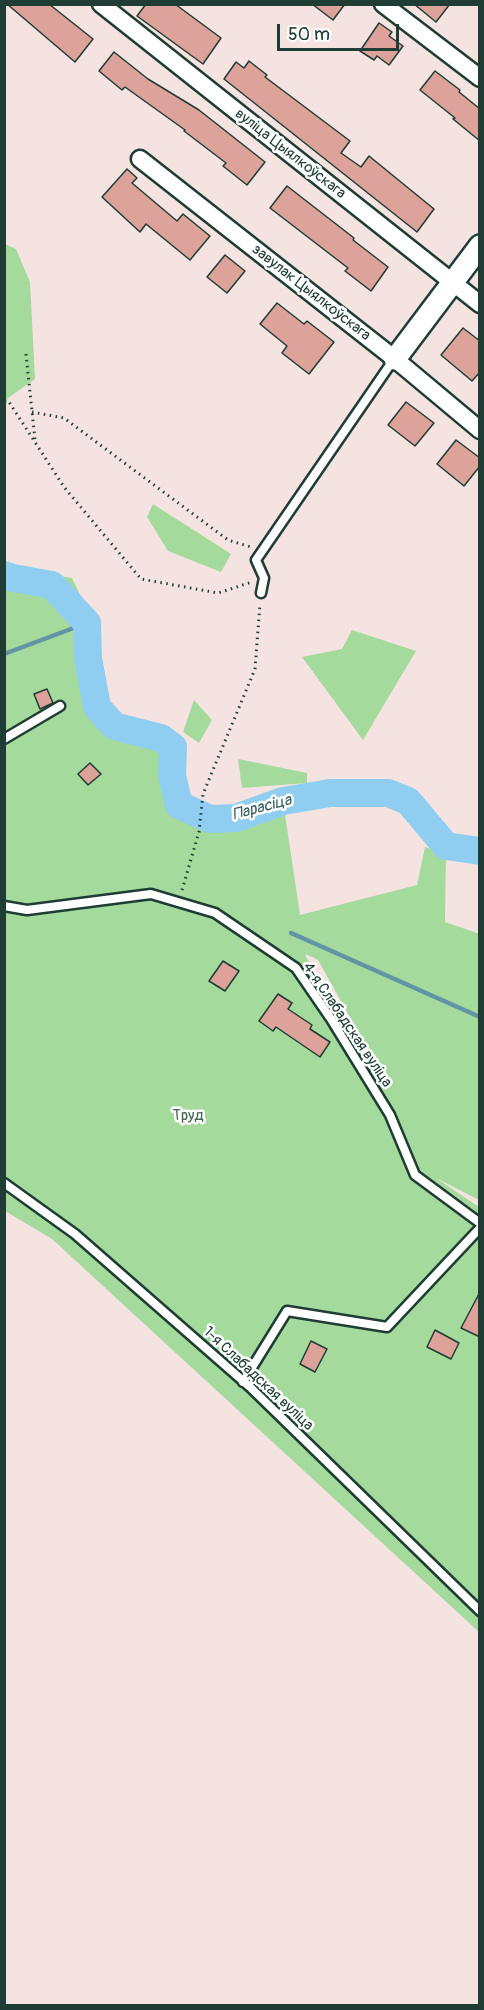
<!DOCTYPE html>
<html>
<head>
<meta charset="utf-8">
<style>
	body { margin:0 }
	#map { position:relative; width:484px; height:2010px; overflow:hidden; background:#f5e3e1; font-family:Pangolin,sans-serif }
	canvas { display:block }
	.frame { position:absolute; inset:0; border:6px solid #1f3d34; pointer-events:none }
	.scale { position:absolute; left:277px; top:24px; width:122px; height:27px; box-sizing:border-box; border:3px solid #1f3d34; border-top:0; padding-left:8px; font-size:18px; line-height:21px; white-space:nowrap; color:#1f3d34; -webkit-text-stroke:4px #fff; paint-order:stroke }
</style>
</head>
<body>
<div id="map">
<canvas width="484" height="2010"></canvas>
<div class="frame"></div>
<div class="scale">50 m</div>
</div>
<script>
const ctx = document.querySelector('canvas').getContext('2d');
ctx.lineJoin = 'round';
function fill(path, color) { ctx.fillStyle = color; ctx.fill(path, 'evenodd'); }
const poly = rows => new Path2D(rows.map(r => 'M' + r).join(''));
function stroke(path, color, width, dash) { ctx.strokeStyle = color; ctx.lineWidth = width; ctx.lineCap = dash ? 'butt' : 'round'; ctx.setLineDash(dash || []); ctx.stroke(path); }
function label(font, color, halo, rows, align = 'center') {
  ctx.font = font + ' Pangolin,sans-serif'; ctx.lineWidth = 5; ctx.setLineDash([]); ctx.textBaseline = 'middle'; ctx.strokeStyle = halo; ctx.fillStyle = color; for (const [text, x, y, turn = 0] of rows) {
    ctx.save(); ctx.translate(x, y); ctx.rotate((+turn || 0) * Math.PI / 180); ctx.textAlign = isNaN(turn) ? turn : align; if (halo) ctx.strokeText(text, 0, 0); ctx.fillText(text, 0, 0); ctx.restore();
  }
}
fill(poly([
	[5,244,16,249,30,282,35,379,8,398,5,409],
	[153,504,231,554,221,572,168,551,147,517],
	[4,566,72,578,101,638,93,682,97,707,114,726,161,738,173,747,172,776,179,805,210,819,236,818,283,801,300,915,417,885,425,847,446,854,445,922,480,934,479,1200,436,1178,479,1207,479,1632,52,1239,5,1211],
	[306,954,318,960,390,1089,306,957],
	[352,630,416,651,363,740,302,657,342,649],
	[194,700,212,720,199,743,183,732],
	[238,759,307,773,307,783,242,788]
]), '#a5da9d');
stroke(poly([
	[4,654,87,623],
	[291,933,480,1017]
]), '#6294a5', 4.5);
stroke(poly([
	[4,575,13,578,52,585,87,623,88,658,97,707,114,726,161,738,173,747,172,776,179,805,210,819,236,818,283,801,330,793,388,793,408,801,446,846,480,851]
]), '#8fcef0', 28);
const building = poly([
	[7,4,49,4,93,39,75,62,7,4],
	[146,4,175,4,221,38,203,64,137,16,146,4],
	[312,4,345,4,333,20,312,4],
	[414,4,450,4,436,22,414,4],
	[379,23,392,32,389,36,403,46,389,65,377,56,374,60,360,51,379,23],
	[114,52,148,79,199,110,265,162,247,185,223,166,226,163,184,131,185,130,125,87,122,90,99,71,114,52],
	[249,61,267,75,265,77,350,141,341,153,361,167,369,156,434,209,417,232,224,79,236,62,244,68,249,61],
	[435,71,460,90,459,92,480,109,480,141,453,119,455,118,420,90,435,71],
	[127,169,137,178,132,183,177,221,183,214,210,236,190,260,146,224,140,232,102,197,127,169],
	[287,186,354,238,353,240,388,267,371,291,345,271,348,268,270,208,287,186],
	[225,255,245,271,227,293,207,277,225,255],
	[277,303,304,324,307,321,334,342,309,374,282,353,287,346,260,324,277,303],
	[463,328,480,341,480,372,472,381,441,355,463,328],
	[406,402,434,423,415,446,388,425,406,402],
	[456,440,480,458,480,466,464,486,437,464,456,440],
	[47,689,53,703,40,709,34,694,47,689],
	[90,763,101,774,88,785,78,774,90,763],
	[223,961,239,971,225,991,209,981,223,961],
	[278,994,292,1003,288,1009,312,1025,310,1029,330,1042,320,1057,276,1027,273,1031,259,1021,278,994],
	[480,1292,480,1337,461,1328,480,1292],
	[435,1330,459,1343,451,1359,427,1347,435,1330],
	[311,1341,327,1349,315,1372,300,1364,311,1341]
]);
fill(building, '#dda39a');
stroke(building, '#1f3d34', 1.5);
const service = poly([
	[261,593,264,578,256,560,394,359],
	[4,739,60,706],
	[4,906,27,910,151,894,215,913,296,968,331,1019,390,1115,415,1175,480,1223],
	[4,1183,75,1234,250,1387,480,1611],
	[243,1382,287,1311,387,1327,480,1228]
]);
const minor = poly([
	[101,4,480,304],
	[383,4,480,78],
	[140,159,395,359,480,430]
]);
const tertiary = poly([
	[395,359,480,246]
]);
stroke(service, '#1f3d34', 13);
stroke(minor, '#1f3d34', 21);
stroke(tertiary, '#1f3d34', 26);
stroke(poly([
	[26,354,35,440],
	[4,401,9,402,64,487,141,579,218,593,252,582],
	[32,412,64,418,228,540,251,547],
	[182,890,199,832,203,794,255,669,260,604]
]), '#1f3d34', 3, [1.5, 4.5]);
stroke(service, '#fff', 8);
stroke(minor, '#fff', 16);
stroke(tertiary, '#fff', 21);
label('15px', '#1f3d34', '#fff', [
	["вуліца Цыялкоўскага",290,154,38],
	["завулак Цыялкоўскага",311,293,38],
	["4-я Слабадская вуліца",347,1025,56],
	["1-я Слабадская вуліца",258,1379,43]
]);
label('15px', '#40644e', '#fff', [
	["Труд",188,1116]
]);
label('italic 16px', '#3b6163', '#fff', [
	["Парасіца",262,808,-15]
]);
</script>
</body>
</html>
